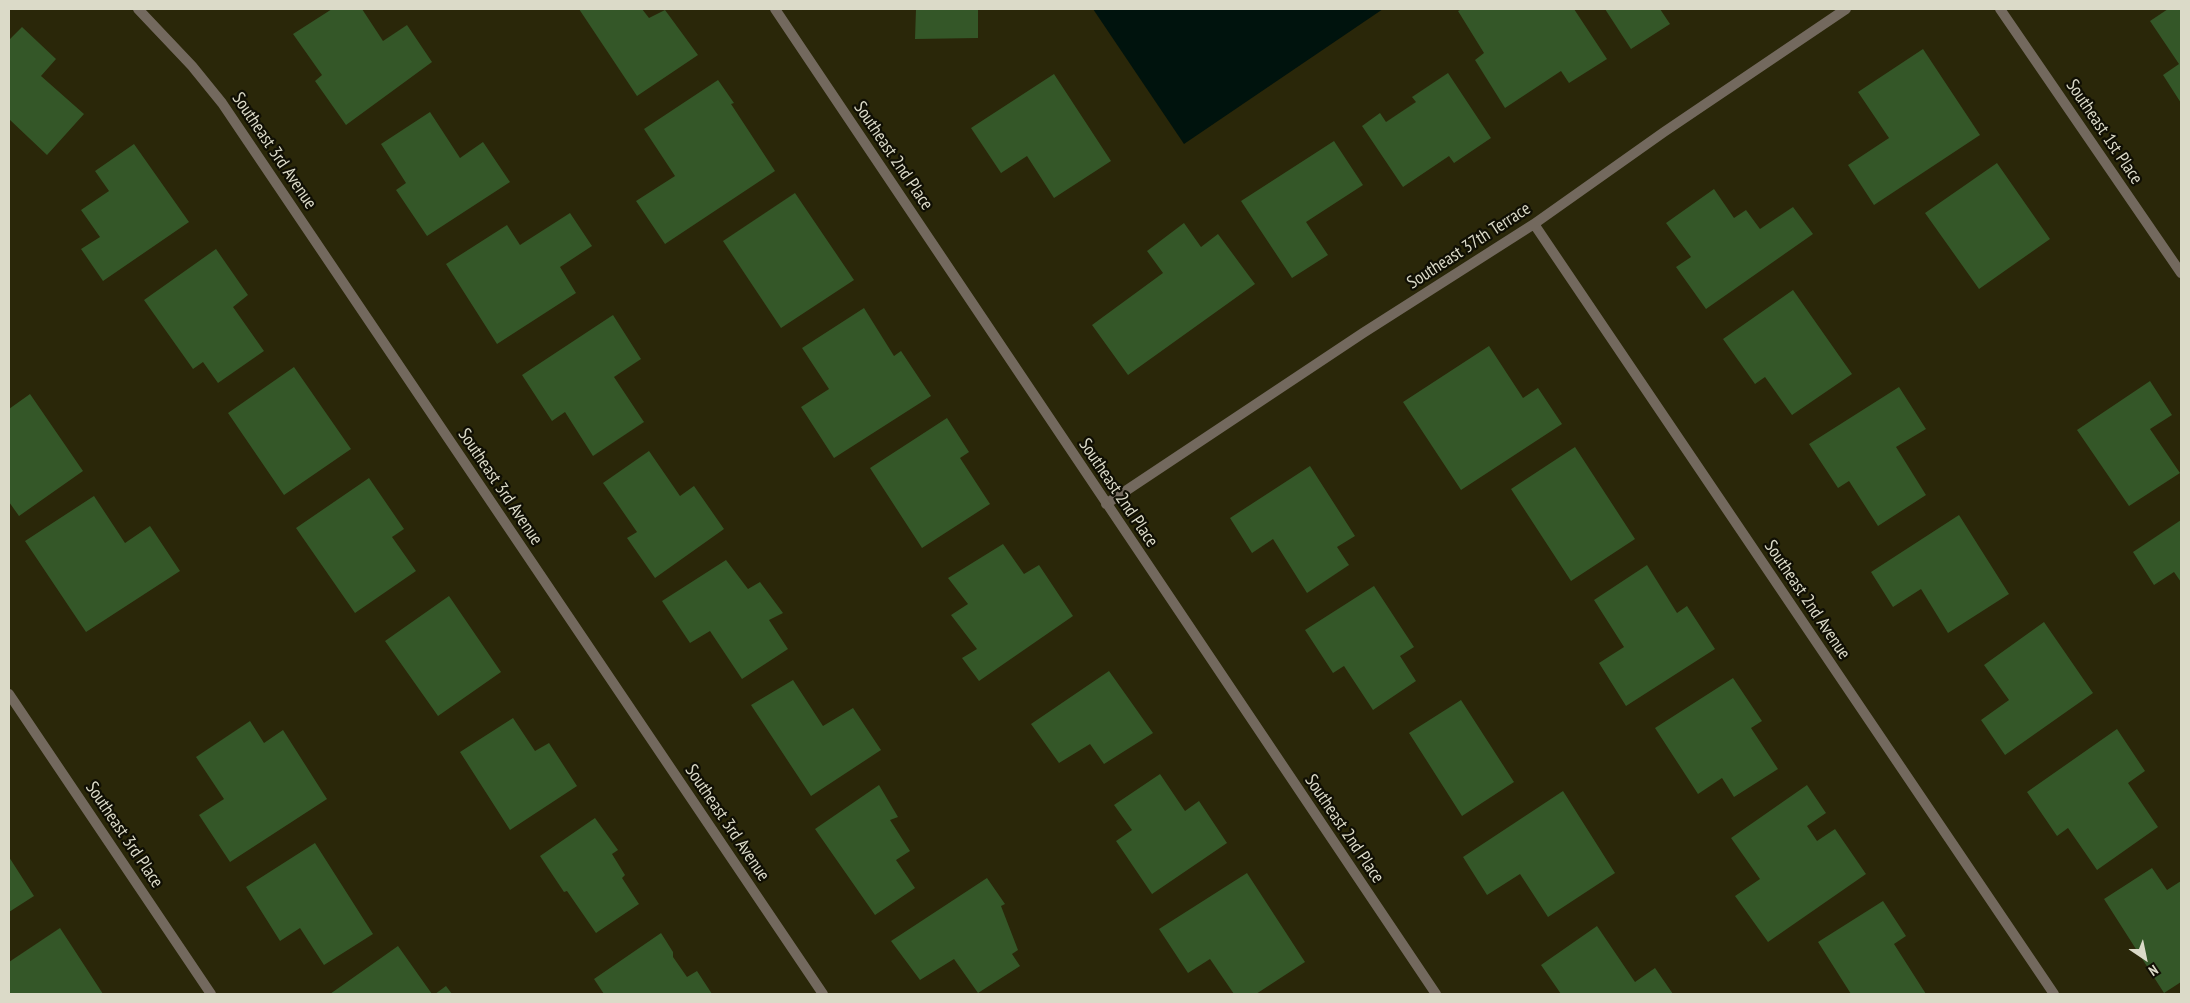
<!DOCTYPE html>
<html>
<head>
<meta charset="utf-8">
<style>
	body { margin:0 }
	#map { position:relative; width:2190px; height:1003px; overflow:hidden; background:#2a2709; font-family:"PT Sans Narrow",sans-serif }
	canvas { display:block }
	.frame { position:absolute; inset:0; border:10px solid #dbdac8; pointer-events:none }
	.north { position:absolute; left:2120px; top:933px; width:50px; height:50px; -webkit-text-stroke:4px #100f04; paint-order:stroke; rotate:146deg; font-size:14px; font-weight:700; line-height:20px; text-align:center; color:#dbdac8 }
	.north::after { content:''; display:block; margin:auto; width:18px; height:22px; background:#dbdac8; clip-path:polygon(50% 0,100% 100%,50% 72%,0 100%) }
</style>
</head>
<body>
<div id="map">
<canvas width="2190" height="1003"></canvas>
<div class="frame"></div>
<div class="north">N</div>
</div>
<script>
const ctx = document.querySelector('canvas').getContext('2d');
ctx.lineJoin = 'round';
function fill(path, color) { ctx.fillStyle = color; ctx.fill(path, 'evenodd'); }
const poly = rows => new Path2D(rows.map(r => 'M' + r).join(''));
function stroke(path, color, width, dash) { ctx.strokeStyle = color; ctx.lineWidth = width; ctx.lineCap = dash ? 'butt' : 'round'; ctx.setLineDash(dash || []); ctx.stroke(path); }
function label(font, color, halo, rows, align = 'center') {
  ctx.font = font + ' "PT Sans Narrow",sans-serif'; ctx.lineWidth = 4.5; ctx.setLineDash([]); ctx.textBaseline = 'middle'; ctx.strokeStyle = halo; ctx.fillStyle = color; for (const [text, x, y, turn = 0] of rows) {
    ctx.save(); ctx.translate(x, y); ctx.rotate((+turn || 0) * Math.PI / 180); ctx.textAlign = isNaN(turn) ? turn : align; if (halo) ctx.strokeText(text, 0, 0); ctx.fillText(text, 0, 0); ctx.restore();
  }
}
fill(poly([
	[1093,9,1383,9,1184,144]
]), '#00130d');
fill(poly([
	[332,9,362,9,383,41,407,25,432,62,346,125,315,81,322,75,293,34],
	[579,9,642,9,649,18,665,10,698,55,637,96],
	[916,9,978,9,978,38,915,39],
	[1462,9,1574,9,1607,59,1569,83,1561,71,1505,108,1475,60,1484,53,1458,11],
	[1605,9,1660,9,1670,24,1631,49],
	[2168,9,2181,9,2181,103,2163,75,2179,64,2150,21],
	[22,27,56,59,41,76,84,114,47,155,9,119,9,40],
	[1923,49,1980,135,1874,205,1848,165,1889,138,1858,92],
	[1448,73,1491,138,1454,163,1449,156,1403,187,1362,126,1380,113,1386,122,1416,102,1412,97],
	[1054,74,1111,161,1054,198,1027,156,1001,173,971,128],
	[718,80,734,103,731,104,775,171,665,244,636,201,675,176,644,129],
	[430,112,460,158,483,142,510,182,427,236,396,190,406,183,381,144],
	[1334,141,1363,185,1306,222,1328,255,1292,278,1241,201],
	[134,144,189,222,103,281,81,249,100,237,81,210,109,191,95,171],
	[1997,163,2050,239,1979,289,1925,213],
	[1714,189,1734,218,1746,210,1760,229,1793,207,1813,234,1706,309,1676,267,1691,257,1666,223],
	[795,193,854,280,781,328,723,241],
	[570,213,592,246,560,267,576,293,497,344,446,264,507,225,520,245],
	[1184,223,1201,247,1218,234,1255,284,1128,375,1092,325,1163,273,1147,251],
	[216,249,248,295,233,307,264,351,218,383,203,362,193,369,144,300],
	[1793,290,1852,374,1792,415,1765,377,1755,384,1723,339],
	[864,308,894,356,901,351,931,396,834,458,801,407,829,389,802,348],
	[613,315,641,359,614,377,644,422,593,456,565,412,552,421,522,375],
	[1489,346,1523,398,1538,388,1562,424,1461,490,1403,402],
	[294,367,351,449,284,495,228,413],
	[2150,381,2172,415,2150,429,2180,473,2129,506,2077,430],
	[1899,387,1926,429,1896,447,1926,495,1878,526,1849,481,1838,488,1809,444],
	[30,394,83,471,19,516,9,502,9,409],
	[947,418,969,452,960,458,990,504,922,548,870,468],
	[1575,447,1635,539,1571,581,1511,489],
	[649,451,680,496,694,486,724,529,655,578,627,538,637,532,603,483],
	[1310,466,1355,536,1337,547,1349,565,1307,593,1273,539,1252,553,1230,518],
	[369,478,404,529,392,537,416,571,355,613,296,528],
	[94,496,125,543,150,526,180,571,86,632,25,541],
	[1959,515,2009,594,1948,633,1921,589,1893,607,1871,572],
	[2181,520,2181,582,2174,572,2154,585,2133,552],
	[1003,544,1024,574,1039,565,1073,616,979,681,962,658,977,649,951,615,968,604,948,578],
	[726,560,748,589,760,582,783,613,769,620,788,649,742,679,710,631,690,643,662,601],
	[1647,565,1677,613,1687,606,1715,649,1626,706,1599,663,1624,647,1594,600],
	[1374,586,1414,647,1400,656,1416,681,1373,710,1344,666,1333,673,1305,630],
	[449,596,501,672,438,716,385,641],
	[2044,622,2093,693,2005,755,1981,720,2009,700,1984,665],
	[1109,671,1153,733,1104,764,1090,744,1059,763,1031,724],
	[1733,678,1762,721,1751,728,1778,769,1734,797,1722,778,1698,794,1655,728],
	[793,680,823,726,853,708,881,750,811,796,751,705],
	[1461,700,1514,782,1462,816,1409,733],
	[513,718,535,751,549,743,577,786,510,830,460,752],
	[250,721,264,743,283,730,327,799,230,862,199,815,224,799,196,757],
	[2117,729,2145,771,2128,783,2158,827,2097,870,2068,828,2057,836,2027,792],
	[1160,774,1185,811,1199,801,1227,843,1152,894,1116,841,1132,830,1114,805],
	[879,785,898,817,890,820,910,851,896,860,915,888,875,915,815,829],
	[1807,785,1826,813,1807,826,1817,841,1835,829,1866,874,1768,942,1735,896,1760,879,1731,838],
	[1563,791,1615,873,1548,917,1520,874,1487,895,1463,857],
	[595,818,618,850,612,854,625,875,622,878,639,904,596,933,567,891,564,892,540,856],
	[315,843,373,934,324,965,300,928,280,941,246,887],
	[9,857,34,896,9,912],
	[2152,868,2167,890,2181,881,2181,982,2164,993,2104,899],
	[1247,873,1305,962,1256,994,1234,994,1210,959,1188,973,1159,929],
	[987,878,1005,904,1001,906,1018,950,1012,954,1020,966,978,993,954,959,920,980,891,941],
	[1883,901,1906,936,1894,944,1926,994,1851,994,1818,942],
	[1597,926,1635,982,1655,968,1673,994,1561,994,1541,965],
	[60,928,103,994,9,994,9,962],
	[661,933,673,952,673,957,687,977,697,971,712,994,604,994,594,979],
	[398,946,432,994,330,994],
	[446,986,452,994,435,994]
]), '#345728');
stroke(poly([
	[138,9,192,66,222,103,823,994],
	[775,9,1436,994],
	[2000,9,2181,273],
	[1534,224,2054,994],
	[1106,504,1363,333,1534,224,1664,132,1846,9],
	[9,694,211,994]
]), '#73695e', 10);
label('18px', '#dbdac8', '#100f04', [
	["Southeast 1st Place",2104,132,56],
	["Southeast 3rd Avenue",274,151,56],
	["Southeast 2nd Place",893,156,56],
	["Southeast 37th Terrace",1469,246,-33],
	["Southeast 3rd Avenue",500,487,56],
	["Southeast 2nd Place",1118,493,56],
	["Southeast 2nd Avenue",1807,600,56],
	["Southeast 3rd Avenue",727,823,56],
	["Southeast 2nd Place",1344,829,56],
	["Southeast 3rd Place",124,835,56]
]);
</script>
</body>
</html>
